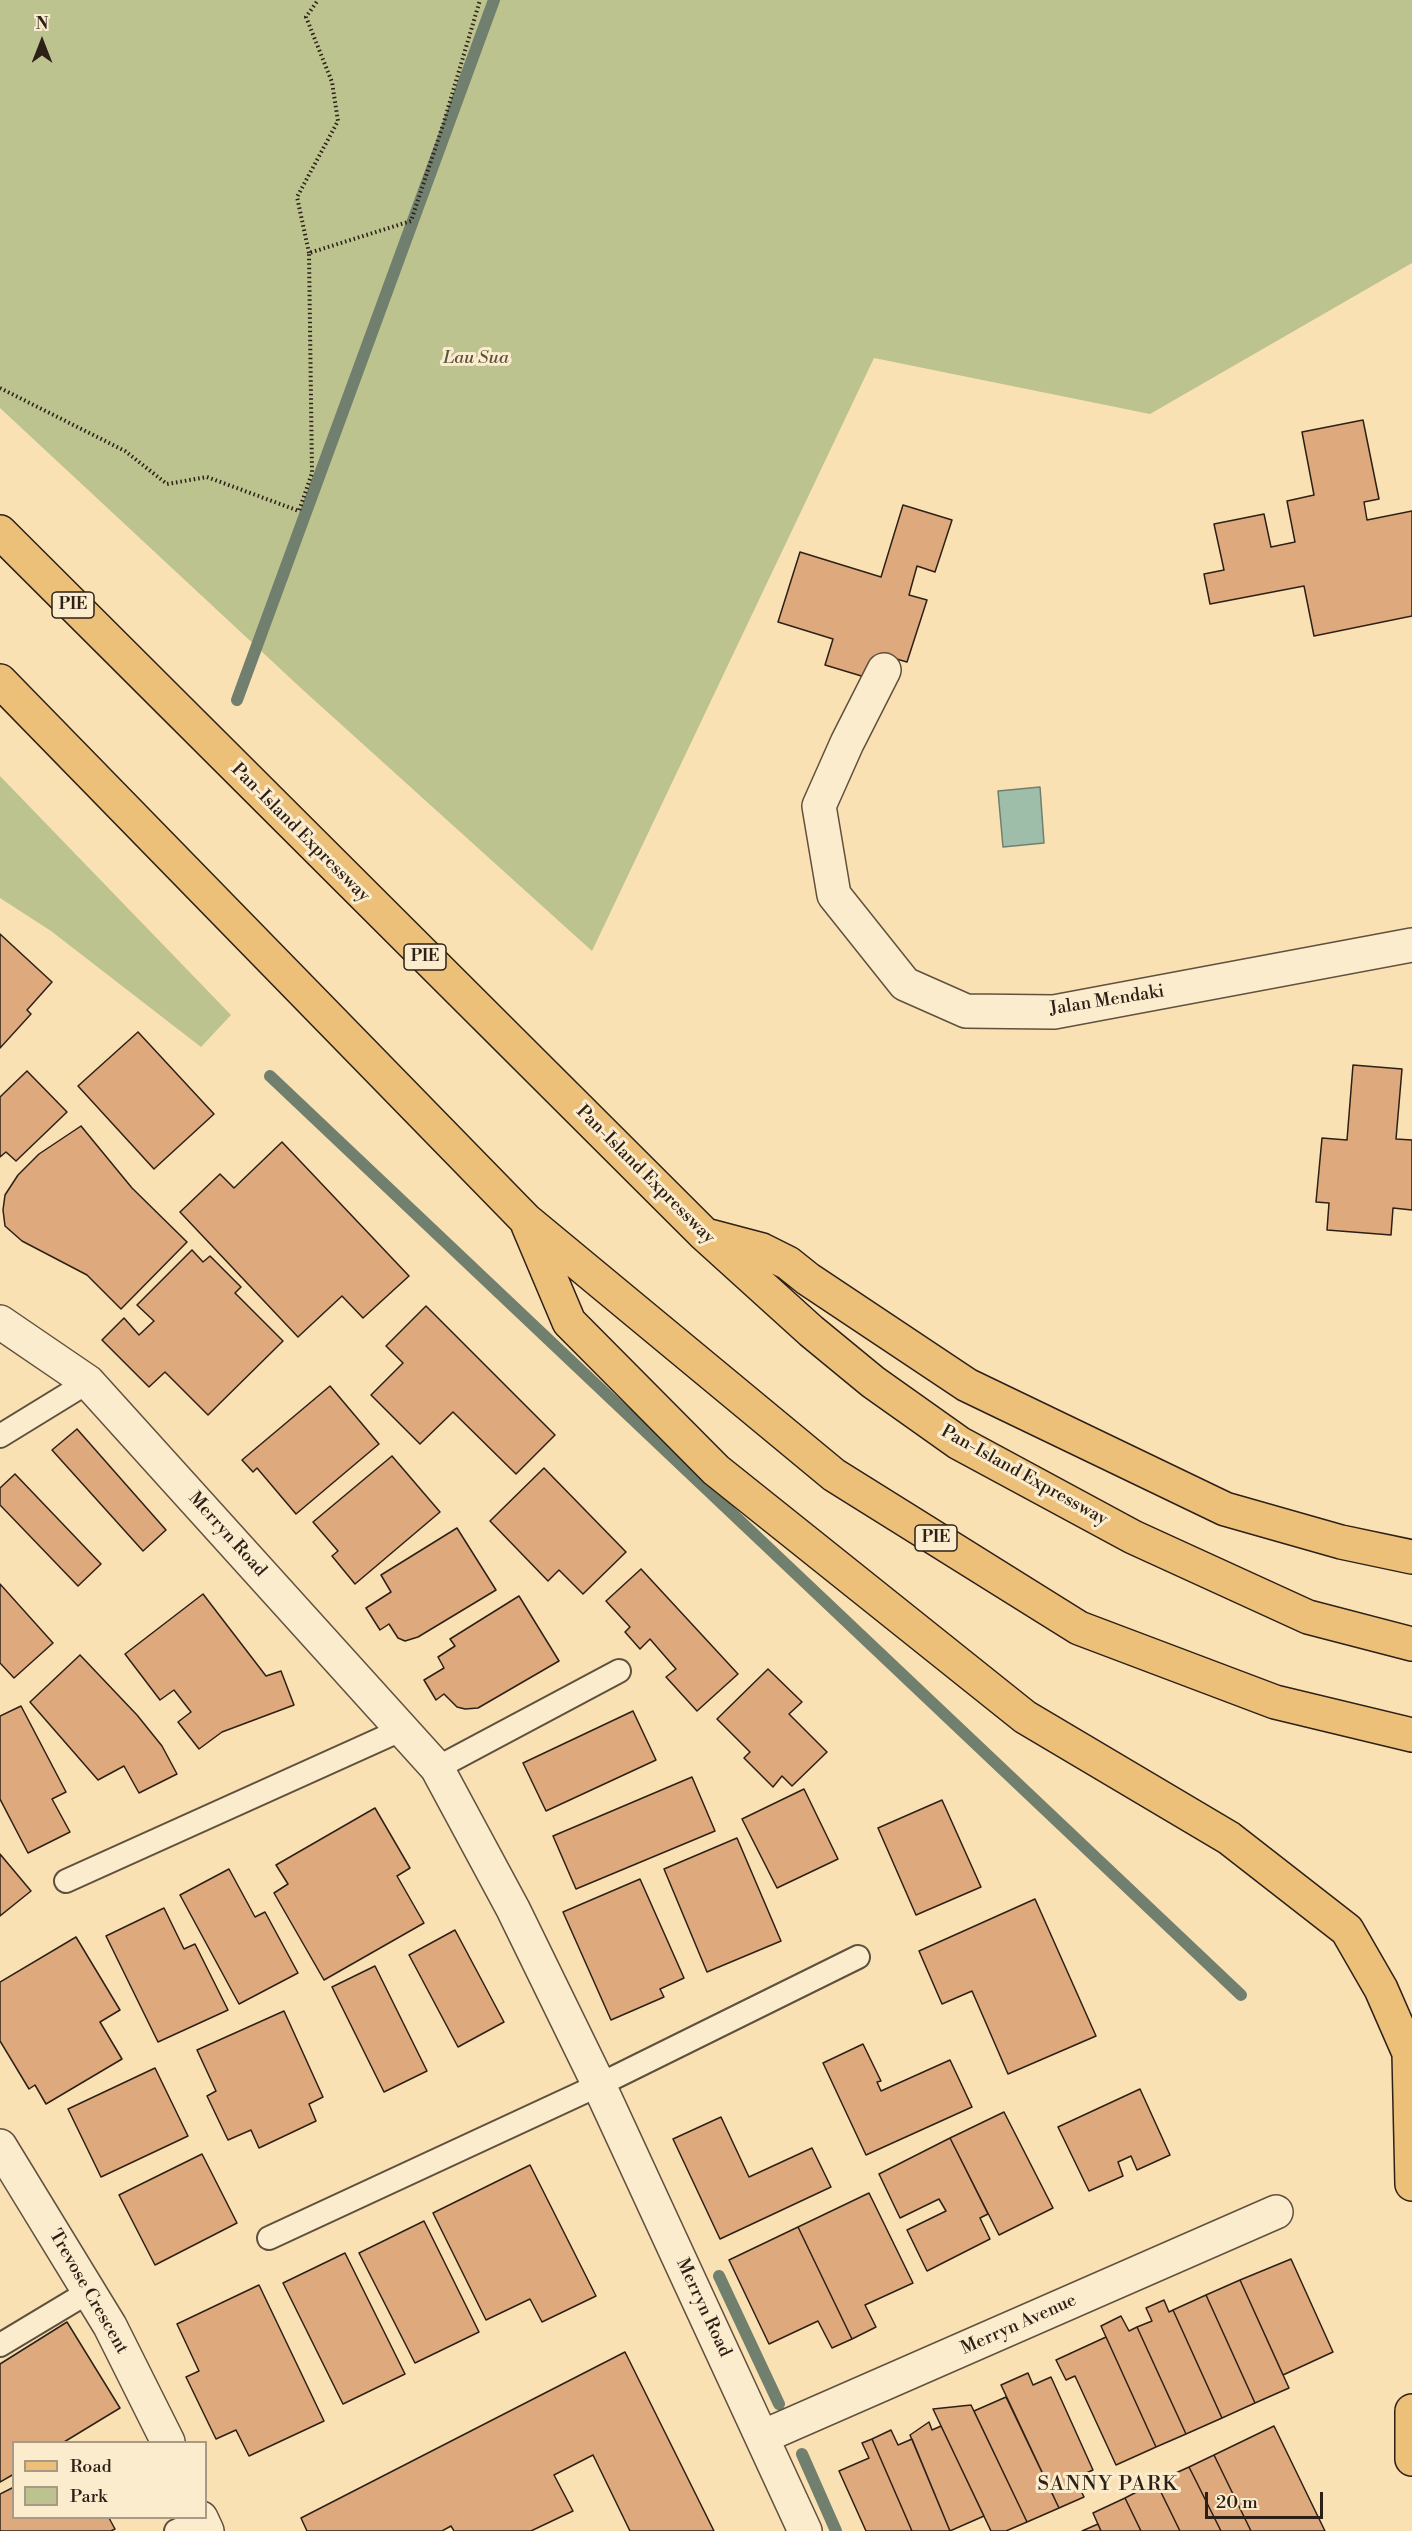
<!DOCTYPE html>
<html>
<head>
<meta charset="utf-8">
<style>
	body { margin:0 }
	#map { position:relative; width:1412px; height:2531px; overflow:hidden; background:#fae1b3; font-family:"Libre Bodoni",serif }
	canvas { display:block }
	.legend { position:absolute; left:12px; top:2441px; width:195px; height:78px; box-sizing:border-box; background:#fcecce; border:2px solid #a99a85; margin:0; padding:8px 10px; list-style:none; font-size:18px; color:#2d2017 }
	.legend li { display:flex; align-items:center; gap:12px; height:30px }
	.legend b { width:30px; border:2px solid #a99a85 }
	.north { position:absolute; left:12px; top:12px; width:60px; height:60px; -webkit-text-stroke:4px #fcecce; paint-order:stroke; rotate:0deg; font-size:16px; font-weight:700; line-height:24px; text-align:center; color:#2d2017 }
	.north::after { content:''; display:block; margin:auto; width:21px; height:27px; background:#2d2017; clip-path:polygon(50% 0,100% 100%,50% 72%,0 100%) }
	.scale { position:absolute; left:1205px; top:2492px; width:118px; height:27px; box-sizing:border-box; border:3px solid #2d2017; border-top:0; padding-left:8px; font-size:18px; line-height:21px; white-space:nowrap; color:#2d2017; -webkit-text-stroke:4px #fcecce; paint-order:stroke }
</style>
</head>
<body>
<div id="map">
<canvas width="1412" height="2531"></canvas>
<ul class="legend">
<li><b style="height:8px;background:#edc07a"></b>Road</li>
<li><b style="height:16px;background:#bcc38e"></b>Park</li>
</ul>
<div class="north">N</div>
<div class="scale">20 m</div>
</div>
<script>
const ctx = document.querySelector('canvas').getContext('2d');
ctx.lineJoin = 'round';
function fill(path, color) { ctx.fillStyle = color; ctx.fill(path, 'evenodd'); }
const poly = rows => new Path2D(rows.map(r => 'M' + r).join(''));
function stroke(path, color, width, dash) { ctx.strokeStyle = color; ctx.lineWidth = width; ctx.lineCap = dash ? 'butt' : 'round'; ctx.setLineDash(dash || []); ctx.stroke(path); }
function label(font, color, halo, rows, align = 'center') {
  ctx.font = font + ' "Libre Bodoni",serif'; ctx.lineWidth = 6; ctx.setLineDash([]); ctx.textBaseline = 'middle'; ctx.strokeStyle = halo; ctx.fillStyle = color; for (const [text, x, y, turn = 0] of rows) {
    ctx.save(); ctx.translate(x, y); ctx.rotate((+turn || 0) * Math.PI / 180); ctx.textAlign = isNaN(turn) ? turn : align; if (halo) ctx.strokeText(text, 0, 0); ctx.fillText(text, 0, 0); ctx.restore();
  }
}
fill(poly([
	[0,0,1412,0,1412,263,1150,414,874,358,592,951,303,690,0,408],
	[0,776,231,1015,201,1047,51,931,0,898]
]), '#bcc38e');
const water = poly([
	[1040,787,1044,843,1003,847,998,791,1040,787]
]);
fill(water, '#9ebeaa');
stroke(water, '#717f6f', 1.5);
stroke(poly([
	[237,700,494,0],
	[270,1076,1241,1995],
	[719,2276,779,2404],
	[802,2454,836,2531]
]), '#717f6f', 12);
const building = poly([
	[1363,420,1379,499,1364,502,1367,520,1412,511,1412,616,1314,636,1304,586,1210,604,1204,574,1224,570,1214,524,1264,514,1271,547,1295,542,1287,501,1314,495,1302,432,1363,420],
	[903,505,952,520,935,572,917,566,909,595,927,600,907,662,886,656,878,681,825,665,833,639,778,622,800,552,881,577,903,505],
	[0,934,52,982,27,1010,31,1014,0,1048,0,934],
	[138,1032,214,1114,154,1169,78,1086,138,1032],
	[1353,1065,1402,1069,1396,1139,1412,1140,1412,1210,1393,1208,1391,1235,1327,1230,1329,1203,1316,1202,1322,1138,1347,1140,1353,1065],
	[27,1071,67,1112,16,1161,6,1152,0,1157,0,1097,27,1071],
	[81,1126,132,1188,187,1242,121,1309,87,1275,22,1241,5,1226,3,1210,5,1195,18,1175,39,1154,81,1126],
	[282,1142,409,1276,363,1318,342,1296,298,1337,180,1212,220,1174,234,1188,282,1142],
	[192,1250,203,1262,210,1256,241,1287,235,1293,283,1341,208,1415,165,1372,149,1387,102,1340,124,1318,139,1335,154,1321,137,1305,192,1250],
	[426,1306,555,1435,516,1474,453,1412,420,1444,371,1395,403,1363,386,1346,426,1306],
	[330,1386,379,1444,296,1514,257,1468,253,1472,242,1460,330,1386],
	[77,1429,166,1530,143,1551,52,1450,77,1429],
	[392,1456,440,1512,355,1584,332,1556,338,1551,313,1522,392,1456],
	[544,1468,626,1552,583,1594,559,1570,548,1581,490,1521,544,1468],
	[15,1474,101,1564,78,1586,0,1505,0,1488,15,1474],
	[457,1528,496,1590,418,1637,405,1641,398,1638,389,1624,380,1630,366,1608,391,1592,381,1575,457,1528],
	[641,1569,738,1674,697,1711,666,1677,676,1669,650,1639,640,1649,625,1632,630,1627,606,1601,641,1569],
	[0,1584,53,1643,14,1678,0,1663,0,1584],
	[203,1594,266,1676,281,1671,294,1705,222,1732,199,1749,178,1722,191,1712,174,1690,160,1700,125,1654,203,1594],
	[519,1596,559,1661,478,1708,465,1709,457,1707,444,1694,436,1700,424,1680,444,1668,438,1657,455,1646,450,1639,519,1596],
	[80,1655,137,1715,162,1746,177,1774,139,1793,124,1766,98,1780,30,1702,80,1655],
	[768,1669,802,1702,789,1714,827,1752,792,1786,782,1776,773,1787,744,1758,750,1752,717,1719,768,1669],
	[21,1706,66,1792,52,1799,70,1832,28,1853,0,1799,0,1716,21,1706],
	[633,1711,656,1760,546,1811,523,1763,633,1711],
	[692,1777,715,1831,576,1889,553,1836,692,1777],
	[804,1789,838,1859,777,1888,742,1819,804,1789],
	[942,1800,981,1887,916,1915,878,1828,942,1800],
	[375,1808,410,1868,397,1876,424,1923,324,1980,274,1893,288,1884,276,1865,375,1808],
	[737,1838,781,1941,707,1972,664,1869,737,1838],
	[0,1854,31,1891,0,1916,0,1854],
	[229,1869,255,1917,265,1912,298,1973,239,2004,180,1895,229,1869],
	[640,1879,684,1978,660,1989,664,1997,611,2020,563,1912,640,1879],
	[1035,1899,1096,2036,1008,2074,972,1991,942,2004,919,1951,1035,1899],
	[164,1908,184,1949,195,1944,228,2010,158,2042,106,1936,164,1908],
	[455,1930,504,2022,458,2047,409,1955,455,1930],
	[76,1937,120,2010,100,2022,122,2059,46,2104,35,2085,29,2089,0,2041,0,1982,76,1937],
	[375,1966,427,2071,384,2092,332,1987,375,1966],
	[284,2011,323,2097,309,2104,316,2121,259,2148,251,2130,228,2140,207,2096,216,2091,197,2050,284,2011],
	[863,2044,881,2081,877,2082,881,2091,950,2060,972,2107,866,2155,823,2063,863,2044],
	[155,2068,188,2136,101,2177,68,2109,155,2068],
	[1140,2089,1170,2155,1137,2170,1131,2156,1118,2162,1123,2176,1089,2191,1058,2127,1140,2089],
	[1004,2112,1053,2208,999,2235,950,2138,1004,2112],
	[721,2117,749,2177,812,2148,831,2187,720,2239,673,2139,721,2117],
	[950,2138,988,2214,980,2218,990,2239,927,2271,907,2230,946,2211,939,2199,900,2218,879,2174,950,2138],
	[202,2154,237,2223,155,2265,119,2195,202,2154],
	[530,2165,596,2296,542,2322,530,2299,486,2320,433,2213,530,2165],
	[869,2193,913,2283,865,2305,876,2327,852,2339,798,2227,869,2193],
	[424,2221,479,2332,415,2363,359,2253,424,2221],
	[798,2227,852,2339,832,2348,818,2321,769,2344,729,2260,798,2227],
	[345,2253,405,2374,343,2404,283,2283,345,2253],
	[1291,2259,1333,2352,1283,2375,1240,2280,1291,2259],
	[1240,2280,1289,2388,1255,2403,1206,2295,1240,2280],
	[259,2285,324,2421,249,2456,236,2430,216,2439,186,2377,199,2371,177,2324,259,2285],
	[1206,2295,1255,2403,1222,2418,1173,2310,1206,2295],
	[1164,2300,1169,2312,1173,2310,1222,2418,1186,2434,1137,2327,1152,2321,1146,2308,1164,2300],
	[1121,2316,1129,2331,1137,2327,1186,2434,1156,2447,1101,2326,1121,2316],
	[67,2322,120,2408,64,2442,14,2442,14,2474,0,2482,0,2364,67,2322],
	[1106,2337,1156,2447,1116,2465,1075,2376,1066,2380,1056,2360,1106,2337],
	[625,2352,714,2531,630,2531,593,2455,554,2475,573,2511,531,2531,454,2531,451,2526,442,2531,307,2531,301,2518,625,2352],
	[1028,2373,1033,2385,1051,2377,1093,2470,1075,2478,1084,2497,1059,2508,1001,2385,1028,2373],
	[1006,2397,1059,2508,1027,2522,974,2411,1006,2397],
	[971,2405,1027,2522,1006,2531,991,2531,933,2409,971,2405],
	[929,2422,932,2430,941,2426,984,2516,950,2531,910,2435,929,2422],
	[1274,2426,1325,2531,1251,2531,1214,2455,1274,2426],
	[891,2430,898,2445,912,2439,950,2531,912,2531,872,2439,891,2430],
	[872,2439,912,2531,866,2531,839,2471,869,2458,862,2443,872,2439],
	[1214,2455,1251,2531,1221,2531,1189,2467,1214,2455],
	[1189,2467,1221,2531,1180,2531,1156,2482,1189,2467],
	[1156,2482,1180,2531,1141,2531,1125,2498,1156,2482],
	[14,2487,14,2518,109,2518,115,2529,111,2531,0,2531,0,2494,14,2487],
	[1125,2498,1141,2531,1101,2531,1093,2513,1125,2498],
	[1098,2524,1101,2531,1082,2531,1098,2524]
]);
fill(building, '#dea97c');
stroke(building, '#2d2017', 1.5);
const lane = poly([
	[0,1436,88,1382],
	[437,1768,619,1671],
	[66,1881,403,1729],
	[269,2238,599,2085,858,1957],
	[0,2345,90,2291],
	[176,2531,202,2519]
]);
const street = poly([
	[884,670,847,743,819,806,834,895,905,984,966,1011,1054,1012,1412,945],
	[0,1322,88,1382,437,1768,513,1909,599,2085,805,2531],
	[0,2146,110,2326,168,2442],
	[762,2437,1276,2212],
	[201,2518,207,2531]
]);
const primary = poly([
	[1412,2411,1412,2459]
]);
const highway = poly([
	[0,532,705,1235,811,1331,873,1382,959,1443,1133,1537,1308,1617,1412,1644],
	[0,681,526,1220,834,1475,1079,1628,1275,1702,1412,1735],
	[528,1225,569,1322,716,1470,1025,1717,1229,1838,1347,1930,1381,1989,1409,2053,1412,2184],
	[709,1236,762,1250,788,1263,808,1279,967,1385,1225,1509,1341,1542,1412,1557]
]);
stroke(lane, '#60503e', 26);
stroke(street, '#60503e', 36);
stroke(primary, '#2d2017', 36);
stroke(highway, '#2d2017', 36);
stroke(poly([
	[309,253,297,197,338,121,332,82,306,17,318,0],
	[0,388,125,451,167,484,207,477,299,511,312,473,309,253,411,221,443,125,480,0]
]), '#2d2017', 4, [1.5, 3]);
stroke(lane, '#fcecce', 22);
stroke(street, '#fcecce', 33);
stroke(primary, '#edc07a', 33);
stroke(highway, '#edc07a', 33);
for (const [x, y, w] of [
	[73,605,42],
	[425,957,42],
	[936,1538,42]
]) { const box = new Path2D(); box.roundRect(x - w / 2, y - 13, w, 26, 4.5); ctx.fillStyle = '#fcecce'; ctx.fill(box); stroke(box, '#2d2017', 1.5); }
label('bold 16px', '#2d2017', null, [
	["PIE",73,605],
	["PIE",425,957],
	["PIE",936,1538]
]);
label('italic 18px', '#58513b', '#fcecce', [
	["Lau Sua",476,359]
]);
label('18px', '#2d2017', '#fcecce', [
	["Pan-Island Expressway",300,833,45],
	["Jalan Mendaki",1107,1001,-9],
	["Pan-Island Expressway",645,1175,45],
	["Pan-Island Expressway",1024,1476,29],
	["Merryn Road",227,1535,48],
	["Trevose Crescent",88,2292,60],
	["Merryn Road",703,2308,65],
	["Merryn Avenue",1019,2325,-24]
]);
ctx.letterSpacing = '1.5px';
label('20px', '#2d2017', '#fcecce', [
	["SANNY PARK",1108,2485]
]);
ctx.letterSpacing = '0px';
</script>
</body>
</html>
